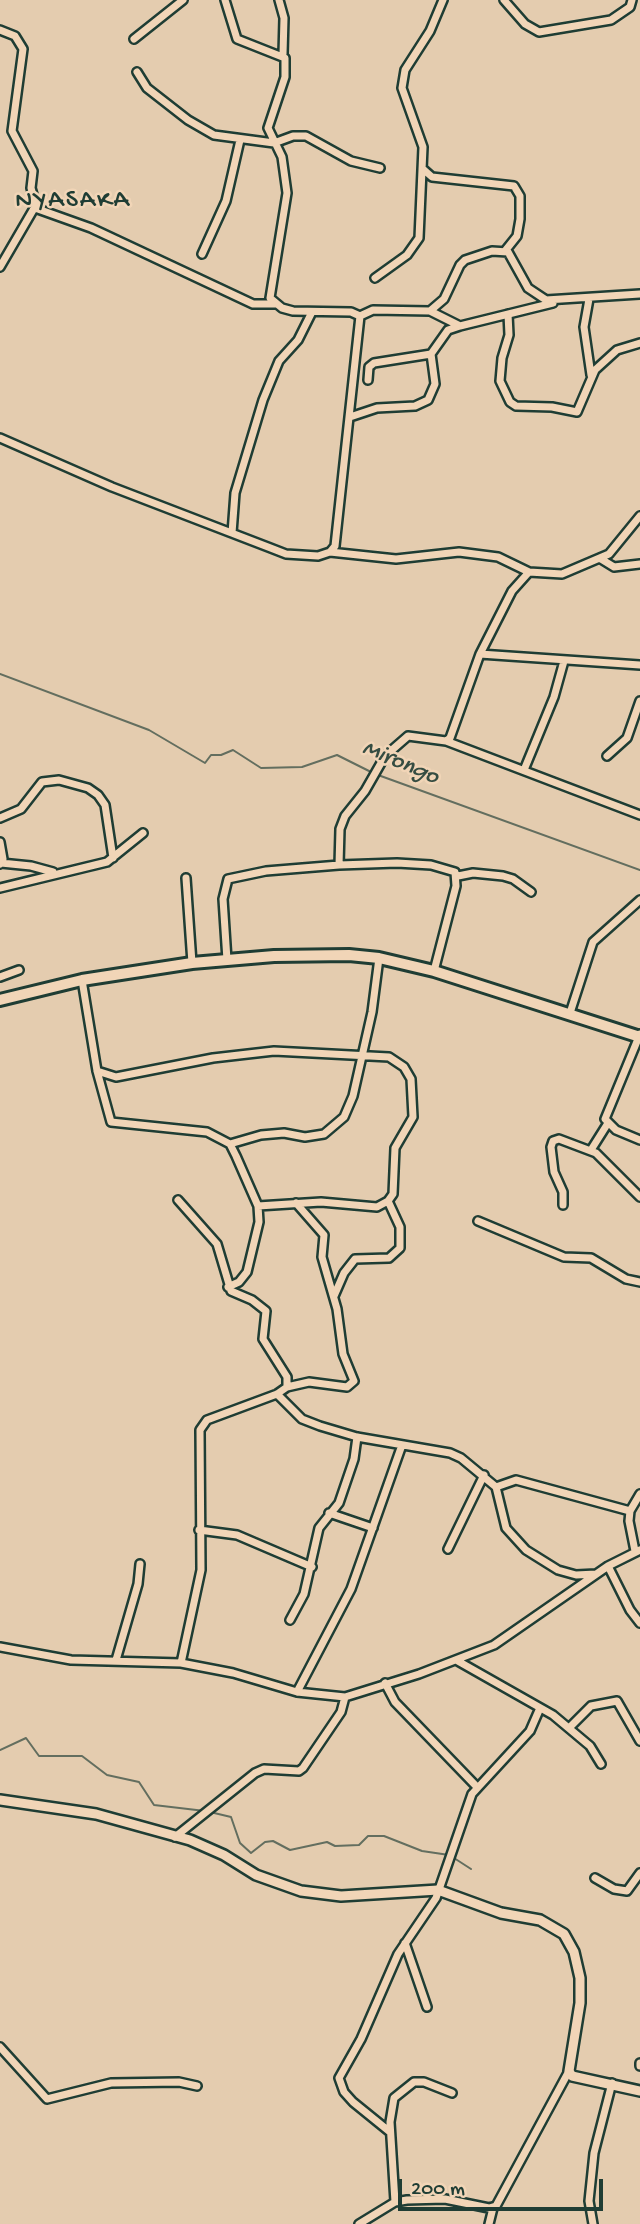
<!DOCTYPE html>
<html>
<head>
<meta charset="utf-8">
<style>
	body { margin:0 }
	#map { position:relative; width:640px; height:2224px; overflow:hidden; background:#e4ccaf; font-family:"Gochi Hand",sans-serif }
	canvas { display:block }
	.scale { position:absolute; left:398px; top:2179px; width:205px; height:32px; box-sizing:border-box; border:4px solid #1f3d34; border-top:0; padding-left:9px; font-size:21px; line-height:24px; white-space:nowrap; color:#1f3d34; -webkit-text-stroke:5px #f1d5b7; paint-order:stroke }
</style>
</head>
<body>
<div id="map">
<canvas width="640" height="2224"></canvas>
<div class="scale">200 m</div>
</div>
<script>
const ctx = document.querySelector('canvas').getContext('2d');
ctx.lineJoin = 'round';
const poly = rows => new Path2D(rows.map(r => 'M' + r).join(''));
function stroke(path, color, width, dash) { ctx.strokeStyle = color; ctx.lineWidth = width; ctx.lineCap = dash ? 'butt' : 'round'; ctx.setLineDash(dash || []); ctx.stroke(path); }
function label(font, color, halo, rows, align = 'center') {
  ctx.font = font + ' "Gochi Hand",sans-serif'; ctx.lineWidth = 5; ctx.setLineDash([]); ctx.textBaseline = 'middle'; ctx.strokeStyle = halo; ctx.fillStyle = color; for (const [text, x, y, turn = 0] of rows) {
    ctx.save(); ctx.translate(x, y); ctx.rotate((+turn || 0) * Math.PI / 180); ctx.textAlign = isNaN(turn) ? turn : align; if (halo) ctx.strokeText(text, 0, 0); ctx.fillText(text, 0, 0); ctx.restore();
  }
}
stroke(poly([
	[0,674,149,730,205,763,211,755,221,755,233,750,261,768,302,767,337,755,373,773],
	[378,775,640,870],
	[0,1750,26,1738,39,1756,82,1756,107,1775,139,1782,154,1805,205,1811],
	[210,1812,231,1817,240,1843,251,1853,265,1842,273,1841,290,1850,327,1842,335,1846,359,1845,368,1836,384,1836,422,1851,449,1855],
	[454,1858,471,1869]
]), '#636e5f', 2);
const minor = poly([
	[225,0,237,39,285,58,285,77,268,128,282,157,287,193,270,298,282,308,293,311,351,312,360,316],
	[279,0,284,18,283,54],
	[504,0,525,24,539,32,611,20,630,7,632,0],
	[0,30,15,36,23,49,12,131,33,171,31,188,36,205,0,267],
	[134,39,183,0],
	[137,72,147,88,188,120,214,135,274,143,293,136,306,136,351,161,380,168],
	[423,169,432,177,514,186,520,196,520,219,517,236,505,251],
	[35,208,91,228,253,304,275,304],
	[202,254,226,201,240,140],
	[375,278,407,255,419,238,423,147,402,88,405,70,430,31,443,0],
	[589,299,584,327,591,375],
	[430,311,460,326,553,303],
	[508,314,509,335,502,358,500,381,510,402,516,406,552,407,577,412,595,370,617,350,640,343],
	[368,380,369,367,374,363,431,354],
	[350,417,377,408,415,406,428,400,435,384,431,354,448,330,460,326],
	[0,438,112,487,268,547,286,554,318,556,330,552,335,546,360,316,373,310,430,311,444,299,460,265,465,260,492,251,508,252,528,288,546,300,640,294],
	[232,533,235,493,263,400,279,361,298,340,312,312],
	[330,552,396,559,459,552,498,557,529,572,562,574,609,554,640,516],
	[601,559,614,567,640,564],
	[480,654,512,591,529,572],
	[446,741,640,815],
	[607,756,627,738,640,701],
	[524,770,554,697,564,661],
	[0,818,21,809,42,782,59,780,88,788,98,795,105,805,113,858],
	[0,842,3,859,0,864],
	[1,863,31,866,53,872],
	[339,865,397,863,431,865,455,872,456,886,434,971],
	[458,876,473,873,503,876,513,879,531,892],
	[186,878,192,963],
	[0,888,107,862,143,833],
	[227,960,223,899,228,879,266,871,339,865,340,829,345,816,365,791,385,756,408,736,446,741,450,738,480,654,640,665],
	[0,977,19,970],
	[82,980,97,1071,111,1122,207,1132,230,1144,236,1156,258,1206,259,1222,247,1272,239,1282,228,1287],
	[570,1013,593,942,640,900],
	[640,1034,605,1119,616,1130,640,1140],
	[97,1071,116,1077,213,1058,274,1051,389,1057,404,1067,411,1079,413,1117,395,1148,393,1194,388,1201,377,1207,321,1202,258,1206],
	[230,1144,261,1135,284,1133,305,1137,324,1134,344,1117,353,1096,372,1012,379,958],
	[591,1150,608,1123],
	[178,1200,217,1244,231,1291,252,1300,266,1311,263,1339,287,1377,287,1387,277,1394,207,1420,200,1430,201,1570,181,1663],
	[563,1205,563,1192,554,1172,551,1147,553,1141,559,1139,596,1153,640,1197],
	[478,1221,564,1257,591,1258,626,1279,640,1282],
	[334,1296,344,1273,355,1259,389,1258,400,1248,400,1227,388,1201],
	[287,1387,309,1382,347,1387,354,1381,343,1354,337,1309,322,1257,324,1235,296,1203],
	[277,1394,302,1419,320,1426,357,1437,450,1453,461,1458,496,1487,506,1528,526,1550,558,1570,576,1575,596,1574],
	[496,1487,516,1480,630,1511],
	[329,1513,373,1528],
	[199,1530,237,1535,312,1567],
	[448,1549,484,1475],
	[635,1551,629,1521,630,1511,640,1494],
	[608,1566,630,1610,640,1623],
	[290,1620,304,1594,319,1528,339,1503,354,1459,357,1437],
	[0,1647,71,1660,181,1663,233,1673,297,1692,345,1697,419,1674,494,1645,608,1566,640,1550],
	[116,1660,138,1584,140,1564],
	[456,1660,553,1715,590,1746,601,1764],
	[385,1683,395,1702,477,1787],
	[297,1692,351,1589,402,1445],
	[569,1728,591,1706,617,1701,640,1741],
	[175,1837,255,1773,264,1769,299,1771,303,1768,341,1712,345,1697],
	[595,1878,614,1889,627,1891,640,1873],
	[405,1943,427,2007],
	[0,2047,47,2099,111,2083,179,2082,197,2086],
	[640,2063,640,2066],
	[390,2132,353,2102,344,2092,339,2078,361,2039,398,1954,436,1898,472,1794,530,1731,540,1708],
	[395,2202,390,2122,394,2098,414,2082,424,2082,452,2093],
	[359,2224,395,2202,407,2200,445,2199,489,2208,496,2206,569,2071],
	[489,2224,493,2208],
	[593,2224,589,2201,594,2153,612,2083]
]);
const tertiary = poly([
	[0,1800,96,1814,190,1840,224,1855,256,1875,301,1891,341,1896,438,1890,501,1913,540,1920,564,1934,574,1952,580,1978,580,2003,569,2071,572,2076,640,2091]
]);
const secondary = poly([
	[0,1000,82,980,192,963,274,956,349,955,379,958,434,971,640,1037]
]);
stroke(minor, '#1f3d34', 12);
stroke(tertiary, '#1f3d34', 14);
stroke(secondary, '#1f3d34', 16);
stroke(minor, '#f1d5b7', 7);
stroke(tertiary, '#f1d5b7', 9);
stroke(secondary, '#f1d5b7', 10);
label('italic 24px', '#364d42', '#f1d5b7', [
	["Mirongo",400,764,23]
]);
ctx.letterSpacing = '2px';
label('26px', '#1f3d34', '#f1d5b7', [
	["NYASAKA",73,202]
]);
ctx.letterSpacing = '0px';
</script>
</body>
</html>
